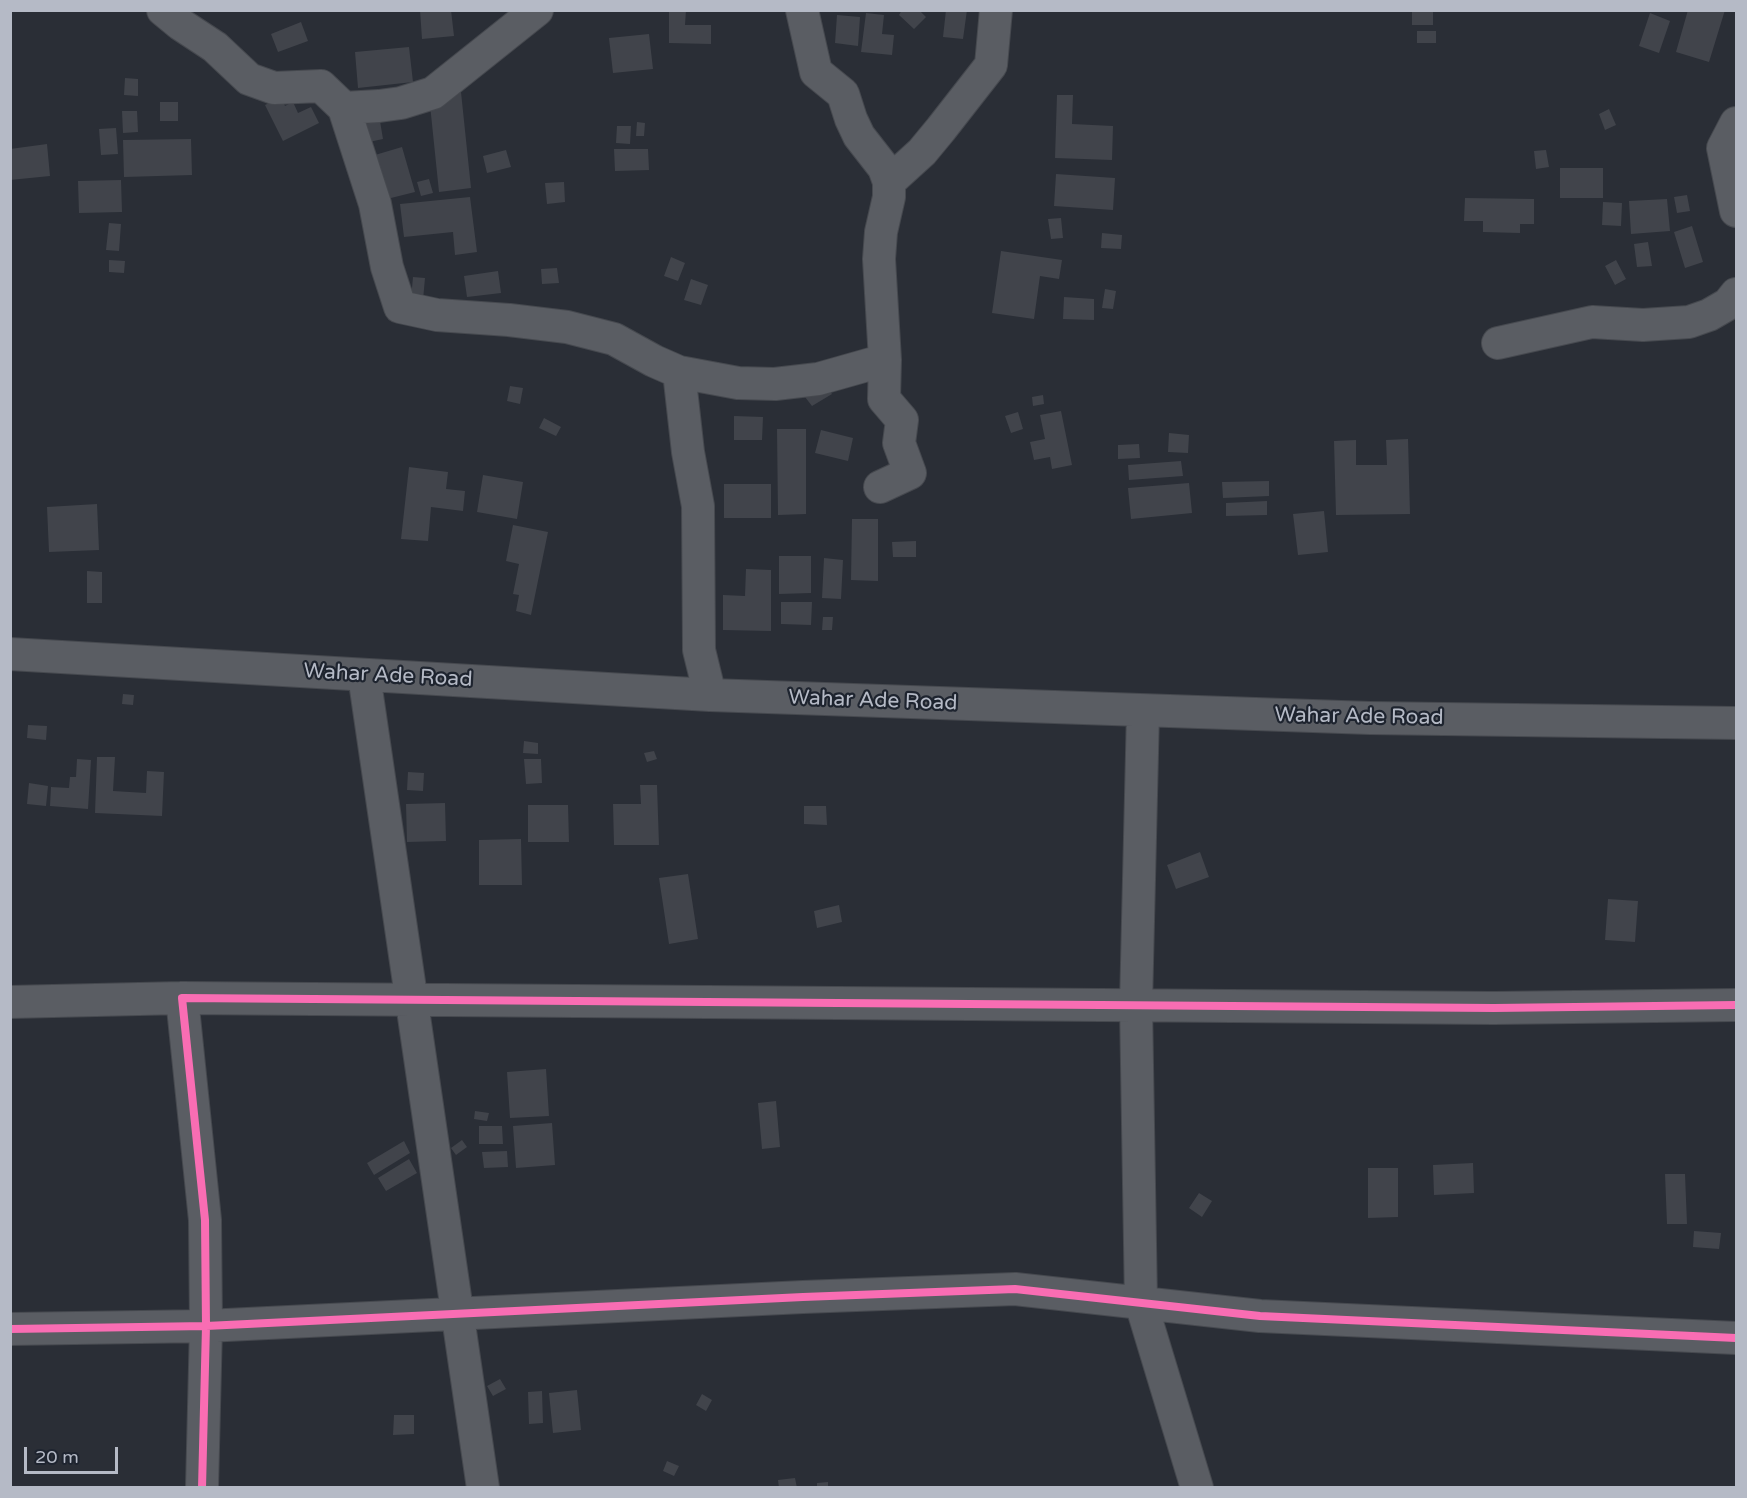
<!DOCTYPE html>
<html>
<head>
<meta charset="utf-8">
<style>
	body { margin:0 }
	#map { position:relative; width:1747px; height:1498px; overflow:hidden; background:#2a2e36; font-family:"Varela Round",sans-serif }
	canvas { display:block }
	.frame { position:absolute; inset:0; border:12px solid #b5bac6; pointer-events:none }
	.scale { position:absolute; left:24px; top:1447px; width:94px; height:27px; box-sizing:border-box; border:3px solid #b5bac6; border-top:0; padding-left:8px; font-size:18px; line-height:21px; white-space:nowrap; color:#b5bac6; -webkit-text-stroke:4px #1e242f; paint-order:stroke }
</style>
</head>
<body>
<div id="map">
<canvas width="1747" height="1498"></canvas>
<div class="frame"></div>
<div class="scale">20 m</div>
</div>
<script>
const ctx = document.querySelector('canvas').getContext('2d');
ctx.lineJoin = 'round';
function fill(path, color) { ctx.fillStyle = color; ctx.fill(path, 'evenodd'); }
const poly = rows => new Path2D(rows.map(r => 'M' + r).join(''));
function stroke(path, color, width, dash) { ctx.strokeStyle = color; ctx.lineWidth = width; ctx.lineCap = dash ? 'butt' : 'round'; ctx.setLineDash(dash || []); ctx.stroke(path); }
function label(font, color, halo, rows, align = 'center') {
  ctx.font = font + ' "Varela Round",sans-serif'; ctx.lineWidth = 4.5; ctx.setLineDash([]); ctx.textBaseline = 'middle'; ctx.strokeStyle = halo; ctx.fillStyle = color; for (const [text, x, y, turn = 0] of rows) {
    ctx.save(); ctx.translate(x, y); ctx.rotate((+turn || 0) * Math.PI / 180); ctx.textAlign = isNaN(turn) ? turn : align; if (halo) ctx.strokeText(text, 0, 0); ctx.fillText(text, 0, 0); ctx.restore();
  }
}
fill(poly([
	[420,10,451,10,454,36,422,39],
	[669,10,686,10,685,25,711,25,711,44,669,43],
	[902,10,919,10,926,17,914,29,899,15],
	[946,10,967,10,963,39,943,37],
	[1412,10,1433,10,1433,25,1412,25],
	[1688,10,1725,10,1709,62,1676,52],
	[866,13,884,15,882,34,894,35,892,55,861,52],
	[1650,13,1670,21,1659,53,1639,46],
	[837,15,860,17,858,46,835,43],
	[301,22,308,41,278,52,271,34],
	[1417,31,1436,31,1436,43,1417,43],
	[649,34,653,69,613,73,609,38],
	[409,47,413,82,358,88,355,52],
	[125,78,138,79,138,96,124,95],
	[461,92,471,188,439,192,429,95],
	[1057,95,1073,95,1072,124,1113,126,1112,160,1055,158],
	[281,97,285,106,293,102,298,113,311,107,319,123,283,141,265,105],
	[160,102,178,102,178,121,160,121],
	[1609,109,1616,125,1605,130,1599,114],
	[122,111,137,111,138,132,123,133],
	[380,121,383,139,369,142,365,124],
	[637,122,645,123,644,136,636,136],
	[617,126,631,126,630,144,616,143],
	[116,128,118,154,101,155,99,129],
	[191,139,192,175,124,177,123,140],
	[47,144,50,176,10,180,10,149],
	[402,147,415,192,387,199,375,155],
	[614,149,648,149,649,170,615,171],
	[506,150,511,167,487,173,483,156],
	[1546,150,1549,167,1536,169,1534,151],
	[1560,168,1603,168,1603,198,1560,198],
	[1056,174,1115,178,1113,210,1054,206],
	[429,179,433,193,421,196,417,182],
	[121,180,122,212,79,213,78,181],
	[564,182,565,202,547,204,545,183],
	[1687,195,1690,211,1677,213,1674,197],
	[470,197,477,252,455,255,453,232,404,237,400,204],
	[1465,198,1534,199,1534,224,1520,224,1520,233,1483,232,1483,221,1464,221],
	[1667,199,1670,231,1631,234,1629,201],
	[1603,202,1622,203,1621,226,1602,225],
	[1061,218,1063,238,1051,239,1048,219],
	[109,223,121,224,119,251,106,250],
	[1692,226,1703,262,1685,268,1674,232],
	[1102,233,1122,235,1121,249,1101,248],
	[1648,242,1652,266,1637,267,1634,244],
	[1001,251,1062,260,1059,279,1040,276,1034,319,992,313],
	[671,257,685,263,678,281,664,276],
	[109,260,125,261,124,273,109,272],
	[1616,260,1626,279,1615,285,1605,266],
	[557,268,559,283,542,284,541,269],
	[498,271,501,293,467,297,464,276],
	[413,277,425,278,423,300,411,299],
	[691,279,708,285,701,305,684,300],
	[1105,289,1116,291,1113,309,1102,308],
	[1064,297,1094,299,1094,320,1063,319],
	[826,384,832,394,812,406,805,397],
	[510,386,523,388,520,404,507,401],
	[1043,395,1044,404,1033,406,1032,397],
	[1061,411,1072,465,1052,469,1050,457,1034,460,1030,442,1045,439,1040,415],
	[1018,412,1023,429,1011,433,1005,416],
	[734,416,763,417,762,440,734,440],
	[544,418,561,427,556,436,539,428],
	[777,429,806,429,806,514,778,515],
	[821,430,853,438,848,461,815,453],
	[1169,433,1189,435,1188,453,1168,452],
	[1408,439,1410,514,1336,515,1334,441,1356,440,1356,465,1387,465,1386,440],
	[1139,444,1140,458,1118,459,1118,445],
	[1181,461,1183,476,1129,480,1128,465],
	[409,467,448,472,446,489,465,491,463,511,431,507,428,541,401,539],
	[483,475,523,482,517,519,477,512],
	[1269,481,1269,496,1223,498,1222,482],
	[1189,483,1192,513,1131,519,1128,488],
	[724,484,771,484,771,518,724,518],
	[1267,501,1267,515,1226,516,1226,503],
	[97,504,99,550,49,552,47,507],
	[1324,511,1328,552,1298,555,1293,514],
	[852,519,878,519,878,581,851,580],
	[513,525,548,532,531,615,516,611,519,595,513,594,519,564,506,561],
	[916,541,916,557,893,557,892,542],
	[779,556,811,556,811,593,779,594],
	[824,558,843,560,841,599,822,598],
	[746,569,771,570,771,631,723,630,723,595,745,596],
	[87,571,102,572,102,603,87,603],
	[781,602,812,602,811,625,781,624],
	[823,617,833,617,832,630,822,630],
	[123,694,134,695,133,705,122,704],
	[28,725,47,726,46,740,27,738],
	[524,741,538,743,538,754,523,753],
	[654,751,657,759,647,762,644,753],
	[97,757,115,757,113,791,146,793,147,771,164,772,162,816,95,813],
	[77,759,91,760,88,809,50,806,51,787,69,788,70,777,76,777],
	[524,759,541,759,542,783,526,784],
	[408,772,424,773,423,791,407,790],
	[29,783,48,786,46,806,27,804],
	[640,785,657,785,659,845,614,845,613,804,641,804],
	[445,803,446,841,407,842,406,804],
	[528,805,568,805,569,842,528,842],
	[804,806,826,806,827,825,804,824],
	[521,839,522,885,479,885,479,840],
	[1200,852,1209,877,1176,889,1167,865],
	[688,874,698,939,669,944,659,878],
	[1608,899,1638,901,1635,942,1605,940],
	[839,905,842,922,817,928,814,911],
	[546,1069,549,1116,510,1118,507,1072],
	[776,1101,780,1147,762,1149,758,1103],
	[475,1111,489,1113,487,1121,474,1119],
	[552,1123,555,1165,516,1168,513,1126],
	[479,1126,502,1126,503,1144,479,1144],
	[462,1140,467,1147,456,1155,451,1148],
	[404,1141,410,1153,374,1175,367,1163],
	[507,1151,508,1167,484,1168,482,1152],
	[409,1159,417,1173,386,1191,378,1178],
	[1473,1163,1474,1193,1434,1195,1433,1165],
	[1368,1168,1398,1168,1398,1217,1368,1218],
	[1665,1174,1685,1174,1687,1224,1667,1224],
	[1199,1193,1212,1201,1202,1217,1189,1208],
	[1694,1231,1721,1233,1719,1249,1693,1247],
	[500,1379,506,1389,493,1396,487,1386],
	[577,1390,581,1430,553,1433,549,1393],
	[542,1391,543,1423,529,1424,528,1392],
	[702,1394,712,1400,706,1411,696,1405],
	[394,1415,414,1415,414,1434,393,1435],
	[667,1461,679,1466,674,1476,663,1471],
	[795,1478,797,1488,779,1488,778,1480],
	[828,1482,828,1488,817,1488,817,1483]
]), '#41444b');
const minor = poly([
	[163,10,180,24,215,47,249,79,274,88,321,86,344,108,379,106,401,103,433,93,537,10],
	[802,10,816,72,843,94,851,119,859,136,884,168,889,182,889,197,881,232,879,259,885,360,884,399,902,420,899,443,910,473,880,487],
	[344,108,375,204,387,267,400,307,437,315,509,320,567,327,614,339,654,361,679,372,738,383,775,384,818,379,885,360],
	[1736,123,1723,148,1736,211],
	[889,182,922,152,941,129,991,65,996,10],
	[1498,343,1592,322,1643,325,1689,322,1709,315,1728,304,1736,294],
	[679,372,688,452,698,506,699,650,710,695],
	[10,654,710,695,1370,718,1736,723],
	[364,675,483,1488],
	[1143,711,1136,1005,1141,1303,1197,1488],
	[10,1002,182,998],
	[10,1329,206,1326,803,1297,1015,1289,1260,1316,1736,1338],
	[202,1488,206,1326,205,1220,182,998,1494,1008,1736,1005]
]);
stroke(minor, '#46494f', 34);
stroke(minor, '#5a5d63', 32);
stroke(poly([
	[10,1329,206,1326,803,1297,1015,1289,1260,1316,1736,1338],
	[202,1488,206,1326,205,1220,182,998,1494,1008,1736,1005]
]), '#f96db3', 8);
label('21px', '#b5bac6', '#1e242f', [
	["Wahar Ade Road",388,676,3],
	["Wahar Ade Road",873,701,2],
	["Wahar Ade Road",1359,717,1]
]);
</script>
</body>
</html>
